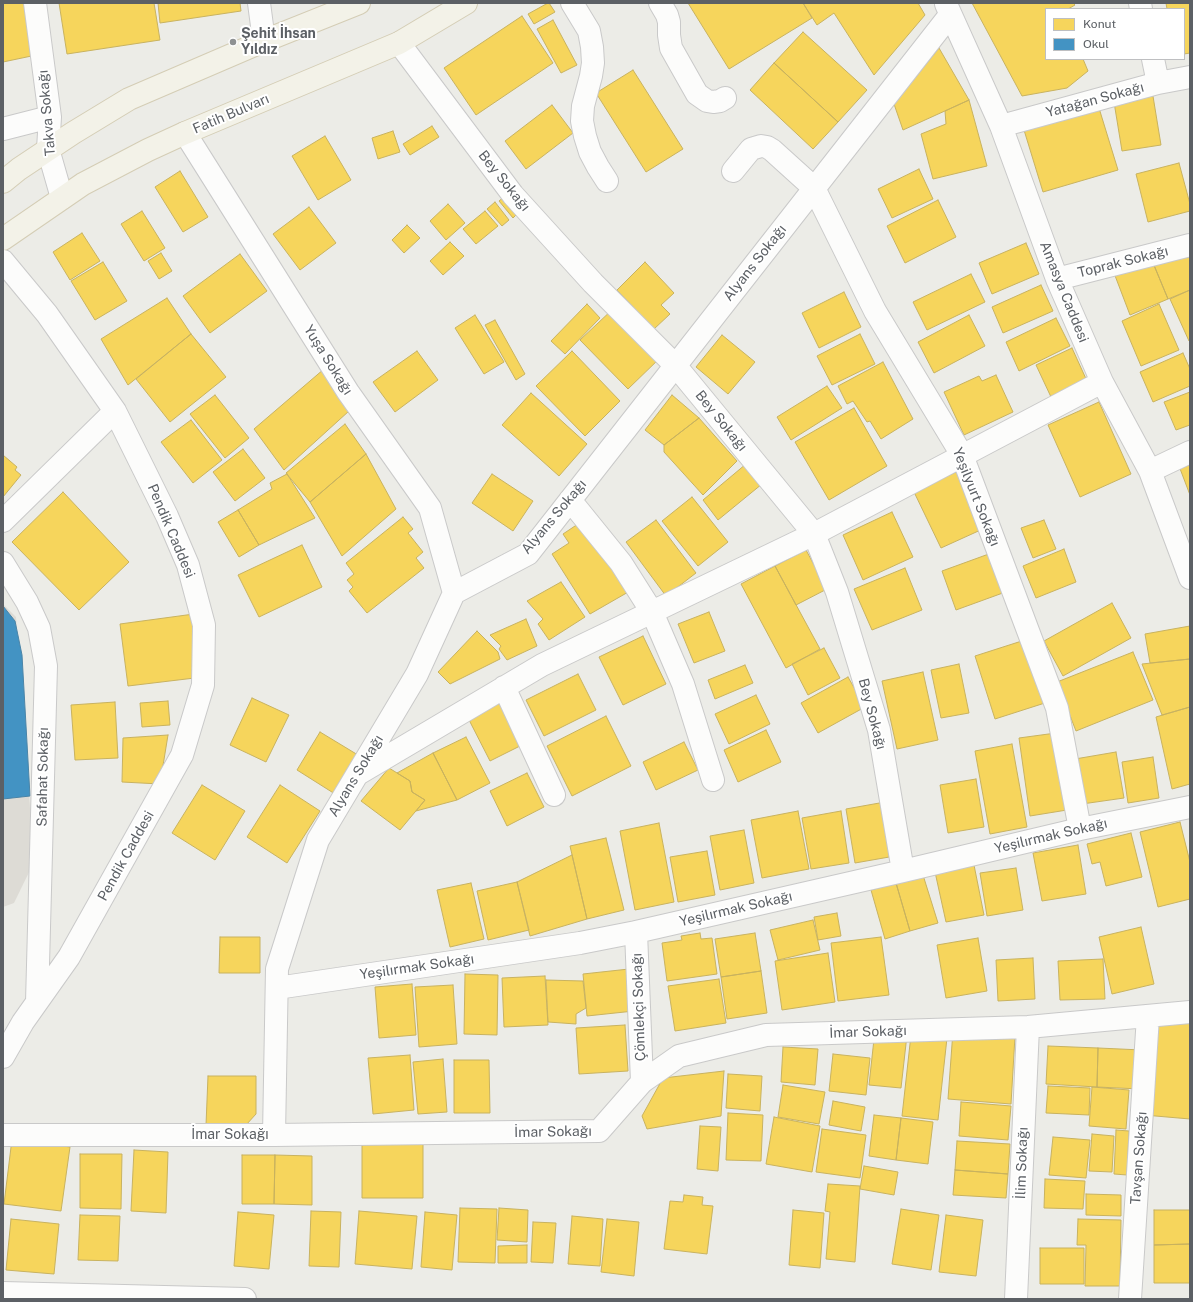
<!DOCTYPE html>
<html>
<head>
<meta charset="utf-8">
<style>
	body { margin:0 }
	#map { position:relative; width:1193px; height:1302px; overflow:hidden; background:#ecece7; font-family:"Public Sans",sans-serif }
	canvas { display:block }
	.frame { position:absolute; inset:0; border:4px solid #5c6065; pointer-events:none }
	.legend { position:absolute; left:1045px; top:8px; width:140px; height:52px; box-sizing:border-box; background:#fff; border:1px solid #bebfc1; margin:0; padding:5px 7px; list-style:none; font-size:12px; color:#5c6065 }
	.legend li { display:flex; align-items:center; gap:8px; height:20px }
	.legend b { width:20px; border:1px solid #bebfc1 }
</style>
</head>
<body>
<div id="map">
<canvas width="1193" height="1302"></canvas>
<div class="frame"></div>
<ul class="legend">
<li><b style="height:11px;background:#f6d55c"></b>Konut</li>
<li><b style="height:11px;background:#4393c3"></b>Okul</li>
</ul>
</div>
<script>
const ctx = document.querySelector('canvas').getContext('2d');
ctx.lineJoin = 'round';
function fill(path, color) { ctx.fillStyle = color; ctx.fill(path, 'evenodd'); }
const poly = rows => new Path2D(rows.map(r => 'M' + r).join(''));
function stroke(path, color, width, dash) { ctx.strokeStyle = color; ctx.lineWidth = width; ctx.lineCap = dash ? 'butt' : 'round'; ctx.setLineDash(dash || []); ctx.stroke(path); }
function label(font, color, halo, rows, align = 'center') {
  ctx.font = font + ' "Public Sans",sans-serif'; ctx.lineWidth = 4; ctx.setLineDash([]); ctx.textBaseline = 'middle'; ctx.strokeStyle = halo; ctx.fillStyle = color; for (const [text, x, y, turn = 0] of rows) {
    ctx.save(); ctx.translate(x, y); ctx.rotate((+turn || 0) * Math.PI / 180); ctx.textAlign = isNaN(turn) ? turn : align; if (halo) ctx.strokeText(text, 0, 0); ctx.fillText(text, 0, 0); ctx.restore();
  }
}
fill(poly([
	[3,604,16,617,34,862,14,903,3,907]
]), '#dddbd5');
const homes = poly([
	[3,3,31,3,41,54,3,62,3,3],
	[59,3,154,3,160,40,67,54,59,3],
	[158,3,240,3,241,11,160,23,158,3],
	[548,3,549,3,555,12,534,24,528,14,548,3],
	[688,3,803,3,812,18,729,69,688,3],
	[803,3,918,3,925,15,874,75,834,13,817,25,803,3],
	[972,3,1073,3,1075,5,1068,9,1046,9,1046,59,1083,59,1088,71,1067,88,1022,96,972,3],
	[1166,3,1190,3,1190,53,1184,54,1184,9,1167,9,1166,3],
	[522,16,553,63,476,115,444,68,522,16],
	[553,20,577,65,561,73,537,29,553,20],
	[803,32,867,90,838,122,774,63,803,32],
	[939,48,969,100,903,130,894,104,939,48],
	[774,63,838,122,813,149,750,90,774,63],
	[633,70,683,149,646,172,596,93,633,70],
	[1152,90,1161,145,1122,151,1113,96,1152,90],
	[969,100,987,166,933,179,921,134,946,124,945,111,969,100],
	[552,105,573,133,526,169,505,141,552,105],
	[1099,108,1118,170,1043,192,1024,130,1099,108],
	[432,126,439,137,410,155,403,144,432,126],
	[393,131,400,152,378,159,372,138,393,131],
	[325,136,351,180,318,200,292,156,325,136],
	[1179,163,1190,204,1190,211,1148,222,1136,174,1179,163],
	[919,169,933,199,892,218,878,189,919,169],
	[180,171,208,217,183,232,155,187,180,171],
	[504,197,518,213,513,218,499,201,504,197],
	[938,200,956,237,905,263,887,226,938,200],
	[495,202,509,220,502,226,487,209,495,202],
	[448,204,465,223,446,240,430,221,448,204],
	[309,207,336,243,300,270,273,234,309,207],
	[142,211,165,248,144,261,121,224,142,211],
	[485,211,498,226,476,244,463,229,485,211],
	[407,225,420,238,404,253,392,240,407,225],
	[82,233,100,261,70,280,53,252,82,233],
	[450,242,464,256,443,275,430,261,450,242],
	[1026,243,1039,274,992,294,979,263,1026,243],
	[1190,250,1190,290,1168,299,1151,258,1190,250],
	[161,253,172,271,159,279,148,261,161,253],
	[240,254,267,291,210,333,183,296,240,254],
	[1151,258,1168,299,1130,315,1114,273,1151,258],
	[103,262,127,301,95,320,71,281,103,262],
	[645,262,674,293,661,305,670,314,654,329,617,290,645,262],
	[971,274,985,302,927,330,913,302,971,274],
	[1041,285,1053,311,1003,333,992,307,1041,285],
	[1190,290,1190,341,1189,341,1170,299,1190,290],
	[844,292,861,327,819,348,802,313,844,292],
	[167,298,191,334,128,385,101,339,167,298],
	[587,304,600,318,565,354,551,341,587,304],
	[1159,304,1179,350,1141,366,1122,321,1159,304],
	[614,308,661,357,628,389,580,340,614,308],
	[475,315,504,362,484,374,455,328,475,315],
	[969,315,985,346,934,373,918,342,969,315],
	[1056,318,1070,346,1019,371,1006,342,1056,318],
	[495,320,525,374,516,380,485,325,495,320],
	[191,334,226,377,170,422,136,379,191,334],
	[860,334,875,364,832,385,817,356,860,334],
	[722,335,755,362,728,394,696,367,722,335],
	[1072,348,1087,381,1051,397,1036,365,1072,348],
	[417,351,438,380,395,412,373,382,417,351],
	[572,351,620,401,585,436,536,386,572,351],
	[1183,353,1190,369,1190,386,1153,402,1140,372,1183,353],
	[883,362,913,419,881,439,870,421,867,422,853,401,847,404,838,386,883,362],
	[324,369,349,411,284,470,254,429,324,369],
	[996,375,1013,412,964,435,944,392,979,376,982,381,996,375],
	[827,386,842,408,791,440,777,417,827,386],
	[1190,392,1190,425,1176,430,1164,402,1190,392],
	[531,393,587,444,559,476,502,425,531,393],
	[215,395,249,438,225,458,190,414,215,395],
	[672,395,699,418,664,445,645,430,672,395],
	[1099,402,1131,474,1080,497,1048,425,1099,402],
	[854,408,887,466,829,500,795,442,854,408],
	[699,418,737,461,703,495,664,452,664,445,699,418],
	[191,420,222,460,193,483,161,442,191,420],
	[345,424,366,454,310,502,286,473,345,424],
	[243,449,265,478,235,501,213,472,243,449],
	[366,454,396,509,342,556,310,502,366,454],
	[3,455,17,467,15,470,21,475,3,497,3,455],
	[1190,462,1190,495,1179,466,1190,462],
	[746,464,762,484,718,520,703,500,746,464],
	[958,471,985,528,941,548,914,492,958,471],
	[287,474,315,518,259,545,238,510,272,489,270,483,287,474],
	[492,474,533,501,513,531,472,503,492,474],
	[63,492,129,562,79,610,12,542,63,492],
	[692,497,728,542,698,566,662,521,692,497],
	[238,510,259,545,239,557,218,522,238,510],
	[892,512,913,557,863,580,843,535,892,512],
	[403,517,413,529,408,533,423,552,416,558,424,568,367,613,349,591,353,587,347,580,354,574,346,563,403,517],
	[656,520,696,573,666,596,626,542,656,520],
	[1044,520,1056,549,1033,558,1021,528,1044,520],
	[581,522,630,591,590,614,552,554,569,543,563,534,581,522],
	[302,545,322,587,259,617,238,575,302,545],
	[1064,549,1076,582,1036,598,1023,566,1064,549],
	[806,550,827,589,796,605,775,566,806,550],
	[997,551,1011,590,956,610,942,571,997,551],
	[775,566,820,649,786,668,741,584,775,566],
	[905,568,922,610,872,630,854,589,905,568],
	[561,582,585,617,549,640,538,624,543,619,527,601,561,582],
	[1112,603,1131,638,1063,676,1044,641,1112,603],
	[709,612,725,651,694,663,678,624,709,612],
	[194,614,203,677,128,686,120,624,194,614],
	[526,619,537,646,507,660,499,649,501,646,490,635,526,619],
	[1190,626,1190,659,1150,663,1145,634,1190,626],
	[477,631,498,652,500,659,450,684,438,672,477,631],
	[643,636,666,684,623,705,599,657,643,636],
	[1028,639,1048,702,995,719,975,656,1028,639],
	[824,648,840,678,808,695,792,664,824,648],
	[1133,652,1153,700,1076,731,1057,682,1133,652],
	[1190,659,1190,707,1162,715,1142,664,1190,659],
	[959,664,969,713,941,718,931,670,959,664],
	[745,665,753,683,715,699,708,680,745,665],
	[923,672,938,740,897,749,882,681,923,672],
	[578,674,596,710,544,736,526,700,578,674],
	[848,677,865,707,818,733,801,703,848,677],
	[756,695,770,724,729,744,715,714,756,695],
	[252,698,289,715,266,762,230,745,252,698],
	[502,699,520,746,490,761,467,716,502,699],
	[168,701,170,725,142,727,140,703,168,701],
	[115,702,118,758,75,760,71,705,115,702],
	[1190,707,1190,784,1172,789,1156,717,1190,707],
	[606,716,631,766,572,796,547,746,606,716],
	[766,730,781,762,738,782,724,750,766,730],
	[320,732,358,755,335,794,297,770,320,732],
	[1056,733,1067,810,1030,816,1019,738,1056,733],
	[168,735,160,784,122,782,123,738,168,735],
	[466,737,490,783,457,800,433,753,466,737],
	[684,742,698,770,656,790,643,762,684,742],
	[1012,744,1027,827,990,834,975,751,1012,744],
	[1116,752,1124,798,1082,804,1075,759,1116,752],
	[433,753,457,800,416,811,425,800,412,792,410,781,397,773,433,753],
	[1153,757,1159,798,1128,803,1122,762,1153,757],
	[389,768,410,781,412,792,425,800,400,830,361,801,389,768],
	[527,773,544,807,507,826,490,791,527,773],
	[976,779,984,827,948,833,940,785,976,779],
	[202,785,245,811,215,860,172,833,202,785],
	[280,785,320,811,287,863,247,837,280,785],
	[885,802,895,856,855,863,846,809,885,802],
	[798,811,809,869,762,878,751,820,798,811],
	[841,811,849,863,811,869,802,818,841,811],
	[1180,822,1190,862,1190,899,1158,907,1140,832,1180,822],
	[659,823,674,902,635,910,620,831,659,823],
	[744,830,754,883,720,890,710,836,744,830],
	[1131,833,1142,877,1106,886,1100,862,1092,864,1087,844,1131,833],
	[606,838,624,910,587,919,570,846,606,838],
	[1078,845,1086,894,1042,901,1033,853,1078,845],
	[707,851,715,895,678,902,670,857,707,851],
	[572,855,587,919,530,936,517,882,572,855],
	[974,865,984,915,946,922,935,872,974,865],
	[1016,868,1023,910,987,916,980,873,1016,868],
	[923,875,938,923,910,931,896,883,923,875],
	[517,882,529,930,488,940,477,891,517,882],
	[471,883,484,939,450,947,437,890,471,883],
	[896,883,910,931,885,939,871,890,896,883],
	[837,913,841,936,818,940,814,917,837,913],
	[813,920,820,950,778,960,770,930,813,920],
	[1141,927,1154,984,1112,994,1099,937,1141,927],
	[700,933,701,939,712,938,717,974,667,981,662,943,682,940,681,936,700,933],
	[755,933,761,971,721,977,715,939,755,933],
	[220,937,260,937,260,973,219,973,220,937],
	[881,937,889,995,838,1001,831,943,881,937],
	[978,938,987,991,946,998,937,945,978,938],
	[828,953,835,1002,782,1010,775,961,828,953],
	[1033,958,1035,999,998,1001,996,960,1033,958],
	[1103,959,1105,999,1060,1000,1058,961,1103,959],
	[629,969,634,1011,587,1016,583,974,629,969],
	[761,971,767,1013,727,1019,721,977,761,971],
	[465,974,498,975,497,1035,464,1034,465,974],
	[545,976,548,1025,504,1027,502,978,545,976],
	[719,979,726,1023,675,1031,668,986,719,979],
	[546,980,583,981,586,1008,576,1014,576,1024,548,1022,546,980],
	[412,984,416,1035,379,1038,375,987,412,984],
	[453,985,457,1044,419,1047,415,987,453,985],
	[1151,1017,1190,1020,1190,1119,1144,1115,1151,1017],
	[625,1025,628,1071,579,1074,576,1028,625,1025],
	[953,1031,1015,1036,1011,1104,948,1099,953,1031],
	[907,1035,901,1088,869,1085,874,1039,907,1035],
	[911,1035,947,1038,938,1120,902,1116,911,1035],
	[1048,1046,1098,1048,1097,1087,1046,1084,1048,1046],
	[783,1047,818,1049,815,1085,781,1082,783,1047],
	[1098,1048,1142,1050,1140,1089,1097,1087,1098,1048],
	[833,1054,870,1058,866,1095,829,1091,833,1054],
	[410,1055,414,1110,373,1114,368,1058,410,1055],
	[443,1059,447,1112,418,1114,413,1062,443,1059],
	[454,1060,489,1060,490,1113,454,1113,454,1060],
	[724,1071,721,1116,647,1129,642,1116,663,1078,724,1071],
	[728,1074,762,1076,760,1111,726,1108,728,1074],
	[208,1076,256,1076,256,1114,246,1125,206,1125,208,1076],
	[783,1085,825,1092,819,1124,778,1117,783,1085],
	[1048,1086,1090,1088,1089,1115,1046,1113,1048,1086],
	[1092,1087,1129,1090,1126,1129,1089,1126,1092,1087],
	[833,1101,865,1107,861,1131,829,1125,833,1101],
	[961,1102,1011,1106,1008,1140,959,1136,961,1102],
	[728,1113,763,1115,761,1161,726,1160,728,1113],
	[874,1115,901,1118,896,1160,869,1156,874,1115],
	[774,1117,820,1126,812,1172,766,1164,774,1117],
	[901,1118,933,1122,928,1164,896,1160,901,1118],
	[700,1126,721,1127,718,1171,697,1169,700,1126],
	[822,1129,866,1135,860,1178,816,1172,822,1129],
	[1116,1130,1129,1131,1127,1175,1114,1174,1116,1130],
	[1092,1134,1114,1136,1112,1172,1089,1171,1092,1134],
	[1053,1137,1090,1140,1086,1178,1049,1175,1053,1137],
	[12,1139,70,1147,61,1211,4,1204,12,1139],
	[362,1140,423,1140,423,1198,362,1198,362,1140],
	[957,1141,1010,1144,1008,1174,955,1170,957,1141],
	[134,1150,168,1152,166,1213,131,1211,134,1150],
	[80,1154,122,1154,121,1209,80,1208,80,1154],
	[242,1155,275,1155,274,1204,242,1204,242,1155],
	[275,1155,312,1156,312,1205,274,1204,275,1155],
	[864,1166,898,1172,894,1195,860,1189,864,1166],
	[955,1170,1008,1174,1006,1198,953,1195,955,1170],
	[1045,1179,1085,1181,1083,1209,1044,1208,1045,1179],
	[828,1184,860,1186,855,1262,826,1259,830,1212,825,1211,828,1184],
	[1086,1194,1121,1195,1121,1216,1086,1215,1086,1194],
	[684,1195,703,1197,702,1205,713,1206,707,1254,664,1249,670,1201,683,1202,684,1195],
	[460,1208,497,1209,495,1263,458,1262,460,1208],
	[499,1208,528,1210,527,1242,497,1240,499,1208],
	[901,1209,939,1215,931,1270,892,1264,901,1209],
	[793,1210,824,1213,820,1268,789,1265,793,1210],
	[1154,1210,1190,1210,1190,1244,1154,1245,1154,1210],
	[311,1211,341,1212,339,1267,309,1266,311,1211],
	[359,1211,417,1216,412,1269,355,1264,359,1211],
	[238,1212,274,1215,269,1269,234,1266,238,1212],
	[425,1212,457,1215,452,1270,421,1267,425,1212],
	[80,1215,120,1216,118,1261,78,1260,80,1215],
	[946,1215,983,1220,976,1276,939,1272,946,1215],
	[572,1216,603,1219,600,1266,568,1264,572,1216],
	[11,1219,59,1224,54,1274,6,1270,11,1219],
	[607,1219,639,1222,634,1276,601,1272,607,1219],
	[1078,1219,1121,1220,1120,1286,1085,1286,1086,1245,1077,1245,1078,1219],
	[533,1222,556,1223,553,1263,531,1262,533,1222],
	[1190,1244,1190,1283,1154,1283,1154,1245,1190,1244],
	[527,1245,527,1263,498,1263,498,1246,527,1245],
	[1040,1248,1084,1248,1084,1284,1040,1284,1040,1248]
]);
fill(homes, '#f6d55c');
stroke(homes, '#c8b25f', 1);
const schools = poly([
	[3,606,15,621,22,655,30,796,3,799,3,606]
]);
fill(schools, '#4393c3');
stroke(schools, '#4a84a7', 1);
const minor = poly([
	[35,3,50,117,48,149,62,198],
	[259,3,264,41],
	[572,3,589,31,592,47,593,63,591,76,583,106,582,121,585,136,590,152,598,167,607,181],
	[660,3,667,15,669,22,669,35,671,48,697,94,707,101,713,102,720,101,725,98],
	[1140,3,1141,9],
	[946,4,1001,126,1057,279,1102,382,1150,471,1190,578],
	[399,43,513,195,593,283,675,365,814,534,837,592,879,730,903,871],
	[1153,59,1158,83],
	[1001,126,1158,83,1190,77],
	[3,129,50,117],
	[185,133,348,392,430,508,454,593],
	[733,171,751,149,761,146,767,147,772,150,814,188,875,311,962,455,1057,708,1080,829],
	[3,261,47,314,115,411,167,516,188,565,204,625,203,685,182,755,69,957,23,1022,3,1057],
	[1057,279,1190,245],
	[1150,471,1190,452],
	[570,500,621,563,652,612,683,684,713,780],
	[3,521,115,411],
	[3,563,27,602,39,628,46,666,37,1002],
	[504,687,554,795],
	[358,774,542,665,814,534,1102,382],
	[636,932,642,1082],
	[277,988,580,943,636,932,903,871,1080,829,1190,807],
	[3,1135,274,1135,599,1131,642,1082,679,1056,766,1035,1028,1027,1190,1012],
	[274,1135,277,969,318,840,417,674,454,593,528,554,950,15],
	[3,1293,245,1299],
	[1016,1299,1028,1027],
	[1130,1299,1148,1016]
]);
const major = poly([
	[3,182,19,169,73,133,129,99,264,41,359,3],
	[3,239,83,184,148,150,185,133,399,43,466,3]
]);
stroke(minor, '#c9c9c9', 24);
stroke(major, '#d4cdb5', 24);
stroke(minor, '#fcfcfb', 22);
stroke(major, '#f3f2e8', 22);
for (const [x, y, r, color] of [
	[233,42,4,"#8e9192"]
]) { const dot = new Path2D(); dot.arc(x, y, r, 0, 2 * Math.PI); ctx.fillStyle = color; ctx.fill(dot); stroke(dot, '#fff', 1.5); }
label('bold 14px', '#5c6065', '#fff', [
	["Şehit İhsan",241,34],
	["Yıldız",241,50]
], 'left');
label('14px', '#5c6065', '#fff', [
	["Yatağan Sokağı",1095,100,-15],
	["Takva Sokağı",47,113,-95],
	["Fatih Bulvarı",231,114,-23],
	["Bey Sokağı",504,181,51],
	["Toprak Sokağı",1123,262,-14],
	["Alyans Sokağı",755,263,-52],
	["Amasya Caddesi",1064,292,68],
	["Yuşa Sokağı",328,360,58],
	["Bey Sokağı",721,421,51],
	["Yeşilyurt Sokağı",976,497,68],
	["Alyans Sokağı",554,517,-50],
	["Pendik Caddesi",171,531,67],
	["Bey Sokağı",872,714,75],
	["Alyans Sokağı",356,776,-59],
	["Safahat Sokağı",43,777,-89],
	["Yeşilırmak Sokağı",1051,836,-13],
	["Pendik Caddesi",126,856,-61],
	["Yeşilırmak Sokağı",736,909,-13],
	["Yeşilırmak Sokağı",417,967,-8],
	["Çömlekçi Sokağı",639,1007,-92],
	["İmar Sokağı",868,1032,-2],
	["İmar Sokağı",553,1132,-1],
	["İmar Sokağı",230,1135],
	["Tavşan Sokağı",1139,1158,-86],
	["İlim Sokağı",1022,1163,-88]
]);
</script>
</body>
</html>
